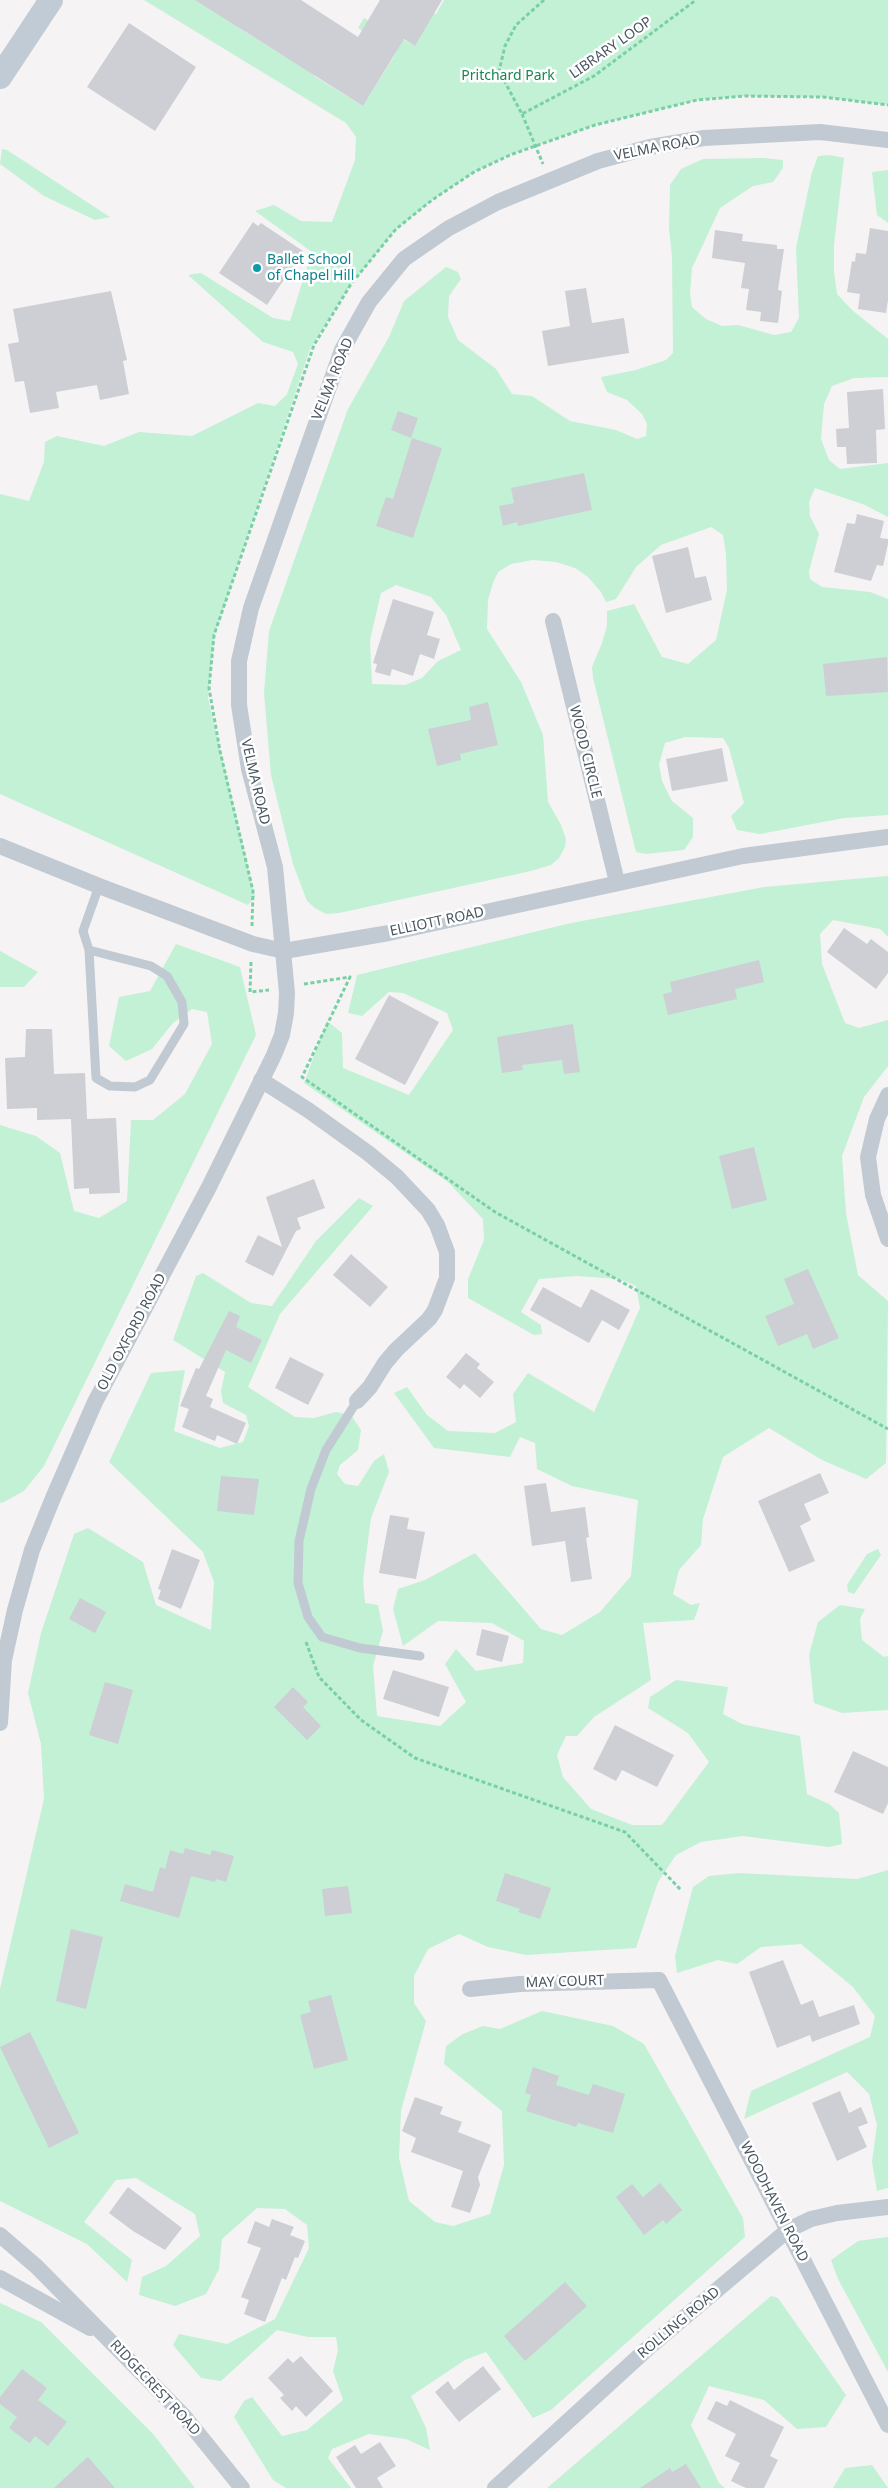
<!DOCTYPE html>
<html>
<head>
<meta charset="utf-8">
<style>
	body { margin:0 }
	canvas { display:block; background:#f5f3f3 }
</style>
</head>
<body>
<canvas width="888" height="2488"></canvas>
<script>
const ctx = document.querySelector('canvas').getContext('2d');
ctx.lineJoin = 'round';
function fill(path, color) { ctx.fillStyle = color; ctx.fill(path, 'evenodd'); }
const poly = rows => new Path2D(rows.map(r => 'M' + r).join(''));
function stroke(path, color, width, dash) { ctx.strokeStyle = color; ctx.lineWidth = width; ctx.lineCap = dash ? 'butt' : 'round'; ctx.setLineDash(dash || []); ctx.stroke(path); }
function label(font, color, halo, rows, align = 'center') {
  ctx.font = font + ' "Noto Sans",sans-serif'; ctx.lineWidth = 5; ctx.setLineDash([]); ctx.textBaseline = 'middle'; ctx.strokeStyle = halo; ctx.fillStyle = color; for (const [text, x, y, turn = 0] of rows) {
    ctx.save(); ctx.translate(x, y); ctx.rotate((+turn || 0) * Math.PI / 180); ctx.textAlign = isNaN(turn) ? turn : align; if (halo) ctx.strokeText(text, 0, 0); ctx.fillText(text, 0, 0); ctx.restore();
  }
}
fill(poly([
	[144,0,202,0,242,30,297,64,317,72,314,76,363,106,396,53,358,28,364,18,415,46,432,13,436,14,444,0,888,0,888,105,823,97,745,96,697,100,595,125,509,155,474,172,432,200,396,229,351,284,310,349,214,637,208,698,255,897,248,905,0,794,0,494,29,501,44,462,45,442,57,436,104,446,139,432,192,436,258,403,275,406,287,394,298,364,293,352,263,342,188,275,201,273,273,318,290,321,312,252,255,211,274,205,301,221,332,222,355,160,356,137,346,123],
	[2,149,7,150,110,217,95,220,44,196,0,164],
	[830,155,844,158,834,245,834,272,837,294,852,310,888,339,888,377,854,378,832,386,824,404,821,439,829,460,840,469,888,463,888,517,865,505,815,488,809,502,810,516,819,534,809,571,810,579,822,587,870,592,888,599,888,815,844,818,760,834,737,830,731,816,744,803,729,748,723,738,685,737,665,743,659,764,662,781,672,801,693,818,693,837,684,850,646,854,636,852,593,678,592,667,602,643,607,626,607,611,634,604,662,657,688,664,716,640,727,590,726,554,723,535,711,527,661,545,636,567,616,599,606,602,601,592,588,577,575,568,556,562,533,560,511,564,498,572,493,583,488,600,487,629,521,682,543,735,548,802,561,825,566,839,565,847,559,858,551,865,531,871,339,913,326,914,315,908,307,901,293,864,271,775,264,693,269,631,348,409,389,337,404,301,446,267,458,272,461,279,449,296,448,317,458,340,496,369,512,394,532,396,570,421,616,430,637,439,646,436,647,424,642,414,627,400,607,392,601,377,636,370,666,360,673,353,672,256,669,229,670,185,681,169,703,159,764,158,783,160,783,168,773,182,753,186,720,208,692,268,690,294,692,307,706,319,722,326,738,325,774,335,791,332,799,318,796,248,812,172,818,156],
	[396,585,431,597,446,615,461,650,438,661,422,678,405,685,372,684,370,640,381,593],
	[888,170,888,223,877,215,872,172],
	[888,876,888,937,880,929,833,920,820,934,822,964,845,1023,859,1028,888,1020,888,1066,864,1097,842,1156,846,1213,858,1275,888,1301,886,1463,866,1479,822,1460,769,1428,723,1457,703,1519,701,1545,679,1570,673,1594,691,1605,700,1603,694,1620,643,1623,651,1680,594,1717,577,1736,566,1736,557,1755,563,1777,591,1809,632,1825,662,1825,709,1762,688,1733,648,1708,650,1697,676,1680,728,1687,723,1714,742,1724,800,1736,807,1794,829,1804,839,1813,842,1844,829,1847,743,1836,701,1842,676,1855,658,1882,636,1948,526,1955,488,1947,459,1934,428,1949,414,1976,414,2003,426,2021,401,2111,399,2158,409,2201,435,2222,453,2226,490,2214,504,2165,502,2111,444,2064,446,2046,463,2034,483,2026,500,2029,542,2011,613,2026,644,2044,743,2218,745,2237,551,2410,533,2418,486,2352,465,2360,411,2396,426,2428,430,2450,406,2439,369,2434,332,2449,328,2458,351,2488,286,2488,273,2480,234,2417,244,2401,252,2397,282,2436,307,2430,343,2400,333,2371,338,2350,336,2337,308,2337,277,2330,221,2381,201,2378,173,2345,179,2334,227,2344,275,2319,309,2248,307,2225,285,2209,257,2208,222,2239,219,2269,206,2294,175,2306,139,2295,142,2277,166,2266,200,2236,195,2214,136,2178,116,2180,84,2222,132,2260,127,2282,87,2244,0,2201,0,1989,44,1799,41,1744,28,1693,41,1633,74,1534,88,1528,143,1562,156,1605,211,1630,214,1582,203,1552,109,1462,151,1373,185,1370,174,1431,220,1448,243,1442,249,1426,246,1415,223,1403,221,1391,225,1372,173,1340,196,1276,203,1273,251,1303,272,1306,316,1241,359,1198,373,1206,280,1314,248,1387,295,1417,314,1418,336,1412,351,1415,361,1430,358,1450,340,1465,337,1474,345,1484,358,1486,374,1461,384,1454,389,1472,371,1518,363,1580,365,1603,378,1605,383,1631,373,1666,377,1716,440,1726,466,1702,445,1664,456,1649,476,1671,523,1663,524,1641,492,1623,438,1621,403,1646,393,1609,398,1589,425,1580,475,1553,541,1629,562,1635,600,1612,631,1576,638,1500,572,1486,537,1469,535,1443,520,1437,510,1457,434,1448,394,1393,407,1387,427,1415,448,1431,495,1433,516,1422,513,1394,528,1373,594,1412,640,1308,636,1286,620,1279,576,1276,539,1279,521,1312,541,1325,542,1334,534,1335,468,1298,468,1279,484,1240,483,1219,448,1182,304,1083,327,1021,342,1033,343,1068,409,1095,453,1030,447,1013,403,993,389,992,362,1016,348,1013,357,975,571,923,764,887],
	[176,944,240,967,256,1035,44,1466,24,1491,2,1503,0,1502,0,1125,36,1136,60,1153,74,1211,99,1218,127,1201,131,1120,153,1120,185,1094,212,1044,207,1012,192,1009,173,1023,152,1049,126,1061,109,1046,119,997,150,991],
	[0,951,2,952,38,972,24,987,0,987],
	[878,1549,881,1555,854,1594,848,1592,847,1585,867,1554],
	[840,1605,865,1609,860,1619,862,1640,884,1657,888,1656,888,1710,842,1713,814,1703,809,1655,818,1622],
	[888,1870,888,2188,877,2191,872,2162,877,2125,869,2094,847,2072,744,2119,751,2091,870,2037,875,2016,853,1987,801,1944,761,1947,737,1964,718,1960,677,1973,675,1956,693,1887,709,1876,739,1873,857,1879],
	[888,2237,888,2372,838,2279,831,2260,858,2241],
	[771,2296,778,2298,846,2395,826,2427,797,2429,764,2400,709,2386,691,2425,719,2483,725,2488,547,2488],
	[0,2303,41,2322,154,2435,195,2488,0,2488],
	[872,2465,888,2488,833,2488,845,2468]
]), '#c3f1d5');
fill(poly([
	[195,0,301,0,358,37,380,0,442,0,415,46,404,39,363,106],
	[129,23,196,67,155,131,87,87],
	[253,222,258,226,261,223,303,251,267,305,219,273],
	[870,228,888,231,888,300,886,313,858,309,860,294,847,292,852,261,855,262,856,253,866,254],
	[715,230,743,234,742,241,777,245,777,249,784,249,778,290,782,291,778,323,760,321,761,312,746,310,749,289,741,288,745,263,712,258],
	[586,288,592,323,624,318,629,353,548,366,542,331,570,326,565,291],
	[111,291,127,360,123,361,129,394,100,400,97,385,56,392,59,408,30,413,24,381,15,382,8,344,19,342,13,309],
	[883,389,885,429,876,430,877,463,847,464,846,447,837,447,836,429,849,428,847,392],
	[398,411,418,418,411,438,391,430],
	[412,438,442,448,413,538,376,526,386,497,393,499],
	[584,473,592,510,518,526,517,522,503,526,499,506,514,503,511,488],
	[857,514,884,521,880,538,888,539,888,544,883,566,877,565,871,581,834,572,847,523,855,524],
	[688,547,695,578,706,576,712,600,666,613,652,556],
	[393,599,434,612,427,635,440,639,434,659,420,654,413,676,392,669,390,676,375,672,377,664,373,663],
	[887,657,888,692,826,696,823,664],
	[488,702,498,745,460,754,461,760,437,766,428,729,471,720,469,707],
	[722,748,728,781,672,791,666,759],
	[844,928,867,944,871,939,888,952,888,973,876,989,827,952],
	[759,960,764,982,735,989,737,999,668,1015,663,994,672,992,670,982],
	[389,995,439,1022,405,1085,355,1059],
	[573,1024,580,1072,564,1074,562,1060,522,1065,523,1070,502,1073,497,1037],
	[26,1029,52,1029,54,1074,85,1073,87,1119,116,1118,120,1193,89,1194,89,1188,74,1189,71,1119,37,1120,37,1108,7,1109,5,1058,25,1057],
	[754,1147,767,1200,732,1209,719,1156],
	[314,1179,325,1208,297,1218,301,1229,296,1231,273,1276,245,1262,258,1235,282,1247,266,1197],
	[351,1254,388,1287,370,1307,333,1275],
	[808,1269,839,1338,813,1349,807,1334,778,1346,765,1316,794,1304,784,1279],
	[543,1287,581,1308,591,1289,630,1310,619,1330,602,1320,589,1343,530,1310],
	[229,1311,240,1316,236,1327,262,1340,251,1363,226,1350,206,1396,213,1399,210,1407,246,1423,237,1444,217,1435,215,1441,182,1427,189,1409,180,1406,196,1368,199,1369],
	[466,1353,480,1364,477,1368,494,1382,480,1398,464,1384,460,1389,446,1377],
	[290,1357,324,1374,308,1405,275,1388],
	[820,1473,829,1493,804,1504,811,1520,800,1526,815,1561,789,1572,758,1501],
	[221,1476,259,1479,254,1515,217,1511],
	[546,1483,551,1512,585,1507,589,1537,586,1538,592,1579,571,1582,565,1541,532,1546,524,1486],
	[390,1515,409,1518,407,1529,425,1532,416,1579,379,1573],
	[172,1549,200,1560,181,1609,158,1599,161,1590,158,1589],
	[80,1598,106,1612,95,1633,69,1619],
	[482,1629,509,1636,502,1662,476,1655],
	[393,1670,449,1687,439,1717,383,1699],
	[105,1682,133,1690,118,1744,89,1735],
	[293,1687,308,1702,303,1707,321,1726,307,1740,274,1707],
	[615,1725,674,1755,657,1787,622,1770,616,1781,593,1769],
	[853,1751,888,1767,888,1803,883,1814,834,1792],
	[185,1848,210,1855,212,1850,234,1856,226,1882,216,1879,215,1882,191,1876,179,1918,120,1901,125,1884,153,1892,160,1867,165,1869,170,1850,183,1854],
	[505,1873,551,1888,540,1919,518,1912,520,1909,496,1901],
	[348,1886,352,1913,325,1916,322,1889],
	[71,1929,103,1937,86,2009,56,2001],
	[783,1960,801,2005,813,2000,819,2017,854,2005,860,2024,812,2042,810,2035,777,2048,749,1972],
	[331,1995,348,2060,314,2069,300,2015,311,2012,308,2001],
	[30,2032,79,2133,49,2148,0,2047],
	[533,2067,559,2076,556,2085,589,2095,593,2084,625,2094,613,2133,578,2123,576,2127,526,2111,531,2095,525,2093],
	[840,2091,849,2113,861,2107,868,2123,858,2127,867,2147,837,2161,812,2103],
	[415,2097,443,2107,440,2114,462,2122,458,2132,491,2145,478,2177,480,2185,470,2213,451,2207,463,2171,411,2152,416,2138,402,2131],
	[660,2183,682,2210,666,2224,663,2220,644,2235,616,2197,632,2184,643,2197],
	[128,2187,182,2228,165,2250,133,2231,109,2213],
	[272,2219,294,2227,290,2235,305,2241,298,2258,295,2257,286,2280,282,2278,265,2322,244,2314,249,2300,241,2297,261,2248,247,2243,255,2221,269,2227],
	[565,2282,587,2306,525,2361,504,2336],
	[301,2356,333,2391,306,2417,296,2406,292,2411,280,2398,284,2395,268,2378,288,2358,293,2363],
	[483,2366,501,2389,459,2422,435,2392,448,2381,454,2390],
	[22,2369,47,2388,38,2400,67,2422,48,2446,35,2436,30,2443,25,2440,9,2428,17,2417,0,2404,0,2397],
	[730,2400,784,2427,770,2456,778,2460,764,2488,746,2488,731,2481,740,2463,725,2456,736,2434,707,2419,716,2401,727,2406],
	[380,2442,396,2466,377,2478,383,2488,356,2488,336,2457,355,2445,361,2454],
	[88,2457,115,2488,54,2488,81,2463],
	[686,2464,701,2488,640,2488,670,2468,672,2472]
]), '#cdcfd5');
stroke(poly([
	[544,0,516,25,505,46,499,71,522,114,594,76,696,0],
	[522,114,543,164],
	[252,926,253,891,220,751,209,688,214,635,314,345,351,284,396,229,432,200,474,172,510,155,595,125,697,100,745,96,823,97,888,105],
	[251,962,250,992,269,990],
	[304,984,350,977,302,1077,495,1212,888,1429],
	[306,1642,319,1677,361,1720,415,1758,625,1832,681,1890]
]), '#7ad0a6', 3, [4, 2.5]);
stroke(poly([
	[89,950,151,966,167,976,182,1002,184,1024,150,1080,135,1087,110,1086,96,1078,89,950,83,931,99,886],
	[357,1401,326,1450,311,1489,299,1541,298,1583,308,1617,322,1637,360,1648,420,1656]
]), '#c1cad2', 9);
stroke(poly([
	[553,621,617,882],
	[0,846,99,886,253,944,284,951,389,933,743,856,888,837],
	[261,1080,308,1110,368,1153,397,1177,428,1210,437,1225,447,1252,447,1278,435,1310,429,1319,396,1350,385,1363,370,1387,357,1401],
	[888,1095,877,1119,868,1157,873,1195,888,1239],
	[0,1723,4,1660,15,1610,32,1550,53,1498,95,1402,209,1187,274,1055,282,1035,286,1013,287,993,275,867,249,769,239,705,239,661,251,608,342,350,369,302,404,259,449,228,498,202,598,161,650,147,704,138,820,132,888,140],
	[470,1989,520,1984,659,1980,888,2425],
	[0,2235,37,2267,183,2415,242,2488],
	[0,2278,90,2328],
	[495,2488,647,2349,788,2230,811,2219,837,2213,888,2207]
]), '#c1cad2', 16);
stroke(poly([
	[0,77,51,0]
]), '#c1cbd6', 24);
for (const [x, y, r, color] of [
	[257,268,5,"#0f9aa8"]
]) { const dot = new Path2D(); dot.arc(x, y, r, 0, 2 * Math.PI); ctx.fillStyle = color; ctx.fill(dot); stroke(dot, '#fff', 2); }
label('14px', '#4a5661', '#fff', [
	["LIBRARY LOOP",611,48,-35],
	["VELMA ROAD",657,148,-11],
	["VELMA ROAD",333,379,-68],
	["WOOD CIRCLE",585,752,76],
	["VELMA ROAD",255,782,77],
	["ELLIOTT ROAD",437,922,-12],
	["OLD OXFORD ROAD",132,1332,-62],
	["MAY COURT",565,1982,-2],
	["WOODHAVEN ROAD",774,2202,63],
	["ROLLING ROAD",679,2323,-40],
	["RIDGECREST ROAD",155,2388,47]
]);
label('14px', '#17864f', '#fff', [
	["Pritchard Park",508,76]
]);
label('14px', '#0d838f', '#fff', [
	["Ballet School",267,260],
	["of Chapel Hill",267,276]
], 'left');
</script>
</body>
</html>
